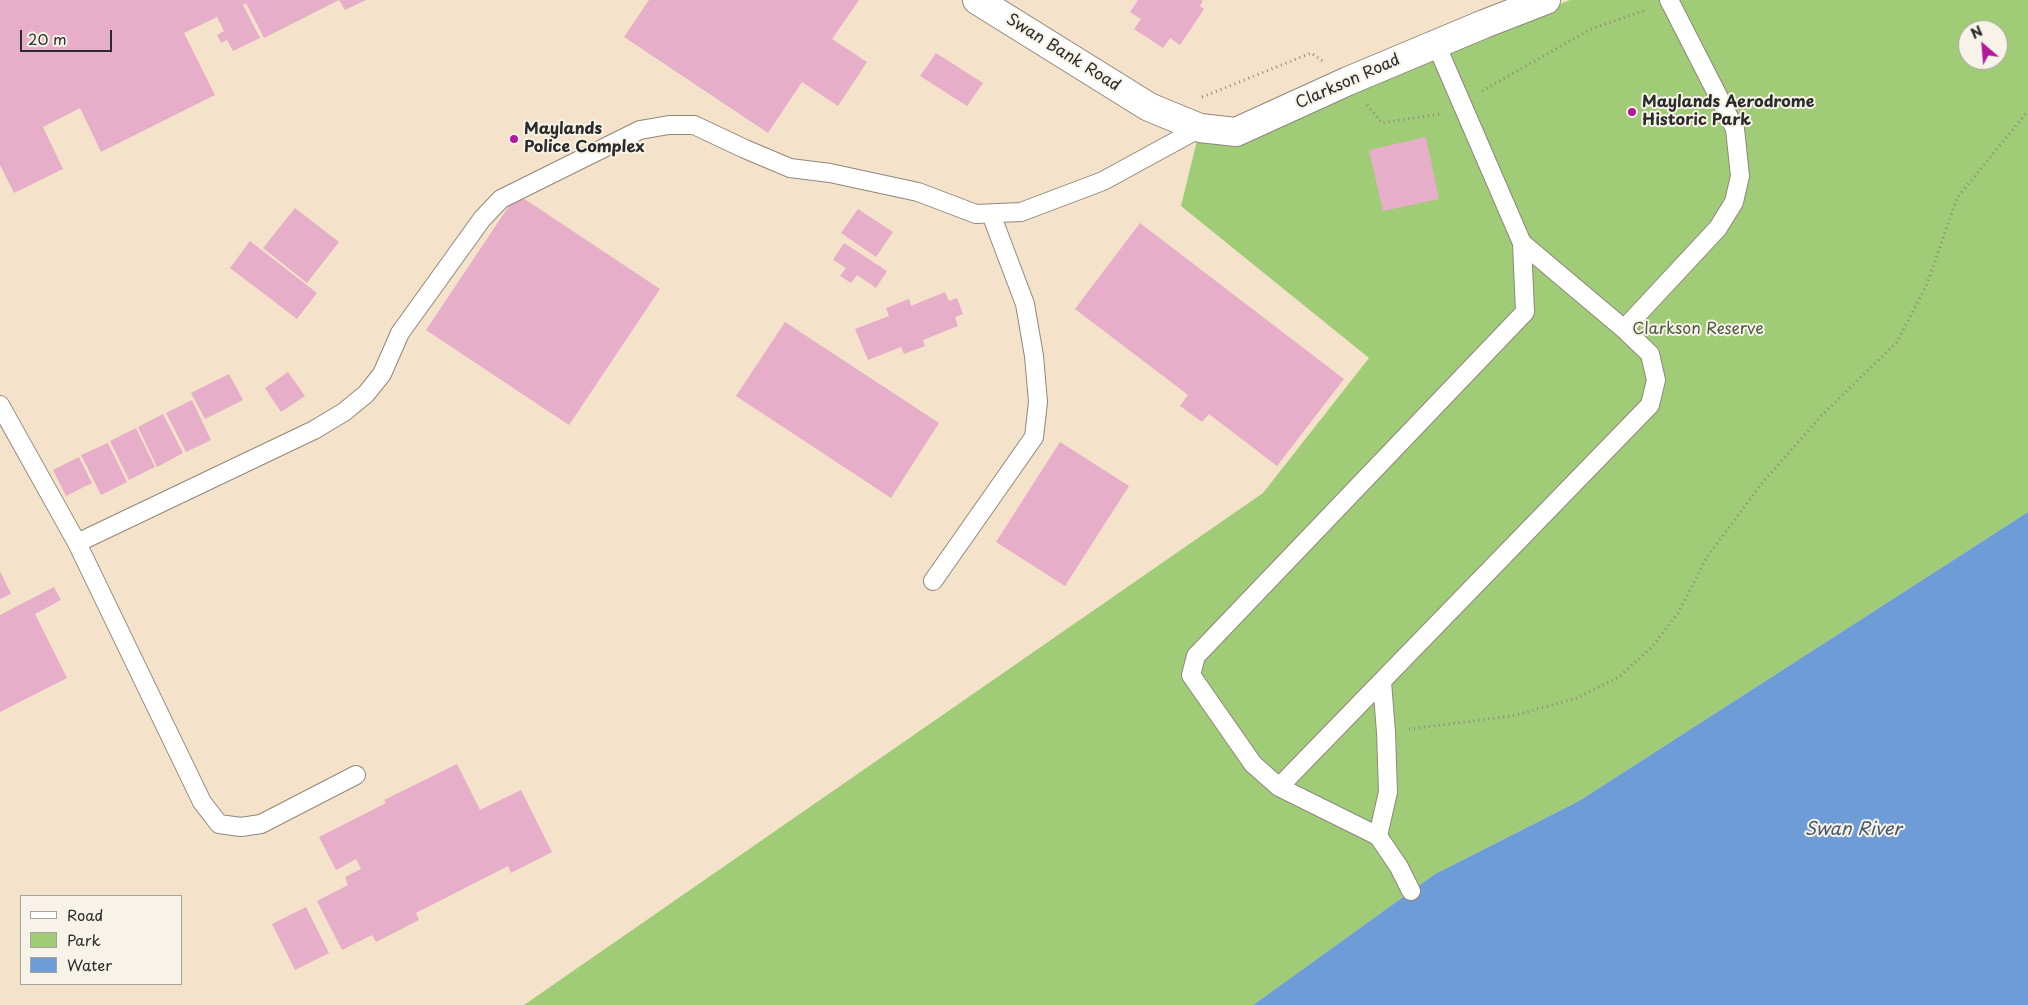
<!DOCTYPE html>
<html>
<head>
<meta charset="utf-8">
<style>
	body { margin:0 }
	#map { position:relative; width:2028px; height:1005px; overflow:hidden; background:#f4e3ca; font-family:"Playpen Sans",sans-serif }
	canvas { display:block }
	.legend { position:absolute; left:20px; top:895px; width:162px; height:90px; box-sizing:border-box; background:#f7f3e8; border:1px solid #a5a39c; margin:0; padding:6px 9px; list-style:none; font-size:15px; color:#2b2b2b }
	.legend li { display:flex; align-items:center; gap:10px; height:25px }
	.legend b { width:25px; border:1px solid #a5a39c }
	.north { position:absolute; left:1958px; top:20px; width:50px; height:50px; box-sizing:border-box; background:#f7f3e8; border:1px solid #a5a39c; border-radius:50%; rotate:333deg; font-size:14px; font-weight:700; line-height:20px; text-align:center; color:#2b2b2b }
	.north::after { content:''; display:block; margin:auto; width:18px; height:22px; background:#b5179e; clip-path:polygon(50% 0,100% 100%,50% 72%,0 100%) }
	.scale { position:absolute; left:20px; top:30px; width:92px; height:22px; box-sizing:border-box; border:2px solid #2b2b2b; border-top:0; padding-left:6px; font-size:15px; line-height:18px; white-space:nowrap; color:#2b2b2b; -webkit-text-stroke:4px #f7f3e8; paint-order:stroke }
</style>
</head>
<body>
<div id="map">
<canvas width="2028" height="1005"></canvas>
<ul class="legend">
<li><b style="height:6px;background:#fff"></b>Road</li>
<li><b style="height:14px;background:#a0cc78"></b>Park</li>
<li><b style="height:14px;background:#6e9cd6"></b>Water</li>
</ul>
<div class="north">N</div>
<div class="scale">20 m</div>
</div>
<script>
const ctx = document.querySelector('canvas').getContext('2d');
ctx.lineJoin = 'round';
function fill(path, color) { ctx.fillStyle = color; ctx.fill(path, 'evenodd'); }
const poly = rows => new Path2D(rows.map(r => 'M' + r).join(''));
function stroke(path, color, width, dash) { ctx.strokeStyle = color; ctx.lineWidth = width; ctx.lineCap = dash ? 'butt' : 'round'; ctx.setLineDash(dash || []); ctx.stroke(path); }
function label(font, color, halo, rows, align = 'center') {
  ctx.font = font + ' "Playpen Sans",sans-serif'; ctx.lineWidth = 4; ctx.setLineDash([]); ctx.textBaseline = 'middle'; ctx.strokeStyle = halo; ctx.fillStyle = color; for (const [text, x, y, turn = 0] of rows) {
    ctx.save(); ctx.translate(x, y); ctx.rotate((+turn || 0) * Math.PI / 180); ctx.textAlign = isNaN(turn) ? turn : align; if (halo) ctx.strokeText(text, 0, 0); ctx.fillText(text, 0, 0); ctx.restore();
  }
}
fill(poly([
	[1570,0,2028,0,2028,512,1579,801,1435,874,1253,1005,524,1005,1263,493,1369,358,1181,206,1200,128,1236,132],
	[1968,30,1998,30,1998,60,1968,60]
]), '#a0cc78');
fill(poly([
	[2028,512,2028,1005,1253,1005,1435,874,1579,801]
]), '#6e9cd6');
fill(poly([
	[0,0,366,0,345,10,339,0,264,38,246,3,243,5,260,38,233,51,227,40,221,43,217,35,224,31,217,17,184,33,215,95,101,152,80,108,43,127,63,169,14,193,0,165],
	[649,0,859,0,832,39,867,62,838,106,802,82,768,133,624,37],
	[1138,0,1203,0,1200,6,1204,9,1180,45,1170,38,1163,48,1134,29,1141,19,1130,12],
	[936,53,983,83,967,106,920,76],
	[1426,137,1439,199,1383,211,1369,150],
	[517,194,660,289,569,425,426,330],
	[295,208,339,242,307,283,263,248],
	[858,209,893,232,876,257,841,233],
	[1140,223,1344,379,1277,466,1209,414,1202,422,1180,406,1188,395,1075,309],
	[250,241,317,293,297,319,230,268],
	[844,243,887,271,876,288,857,275,851,283,840,276,846,268,833,260],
	[945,292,949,301,957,298,963,314,955,317,958,326,923,340,925,346,904,354,901,347,868,360,855,329,889,316,886,308,909,299,911,306],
	[785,322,939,423,891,498,736,396],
	[288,372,305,396,281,412,265,388],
	[229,374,243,400,205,419,191,393],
	[192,400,211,440,186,452,166,413],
	[163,414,183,453,157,467,138,427],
	[136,428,155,467,129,480,110,441],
	[1060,442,1129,486,1065,586,996,542],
	[108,443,127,482,101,495,81,455],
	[79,457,92,483,66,496,53,470],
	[0,571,11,594,0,599],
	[54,587,61,600,35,614,67,678,0,712,0,615],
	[457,764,480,810,521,790,552,852,511,873,508,866,416,913,419,920,376,942,372,935,342,950,317,901,348,885,345,877,361,869,356,859,336,870,319,837,386,803,384,800],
	[306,907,329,953,295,970,272,924]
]), '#e6aec9');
const lane = poly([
	[1436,44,1522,243,1525,312,1196,656,1191,675,1253,764,1279,787,1650,405,1656,380,1650,354,1624,329,1522,243],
	[1624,329,1718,228,1734,202,1740,176,1735,129,1669,0],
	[0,405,77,543,202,802,219,824,241,827,261,824,356,775],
	[77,543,314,430,344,412,366,394,382,374,400,333,482,219,501,199,640,130,669,125,694,125,745,149,790,168,830,173,918,192,976,214,1021,212,1103,181,1200,128],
	[933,581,1034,437,1038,402,1034,356,1025,304,991,214],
	[1279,787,1378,836,1399,867,1411,891],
	[1378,836,1388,792,1386,732,1382,682]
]);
const street = poly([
	[977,0,1149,107,1200,128,1236,132,1348,81,1484,24,1546,0]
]);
stroke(lane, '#90877a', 20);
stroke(street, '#90877a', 30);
stroke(poly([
	[1482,91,1591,29,1646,10],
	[1202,97,1311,53,1323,61],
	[1367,105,1382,123,1439,114],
	[1409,729,1512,716,1577,698,1619,677,1652,647,1678,613,1707,557,1762,483,1821,416,1897,342,1927,284,1957,198,2028,111]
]), '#90877a', 3, [1, 4]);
stroke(lane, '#fff', 18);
stroke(street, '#fff', 28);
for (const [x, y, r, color] of [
	[1632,112,5,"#b5179e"],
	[514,139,5,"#b5179e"]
]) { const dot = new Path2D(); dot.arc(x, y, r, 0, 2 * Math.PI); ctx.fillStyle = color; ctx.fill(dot); stroke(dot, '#f7f3e8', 2); }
label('16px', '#2b2b2b', '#f7f3e8', [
	["Swan Bank Road",1063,53,32],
	["Clarkson Road",1348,82,-24]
]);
label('bold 16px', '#2b2b2b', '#f7f3e8', [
	["Maylands Aerodrome",1642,103],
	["Historic Park",1642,121],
	["Maylands",524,130],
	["Police Complex",524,148]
], 'left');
label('16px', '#4e5b42', '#f7f3e8', [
	["Clarkson Reserve",1698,330]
]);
label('italic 18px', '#46586f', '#f7f3e8', [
	["Swan River",1853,830]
]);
</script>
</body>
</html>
